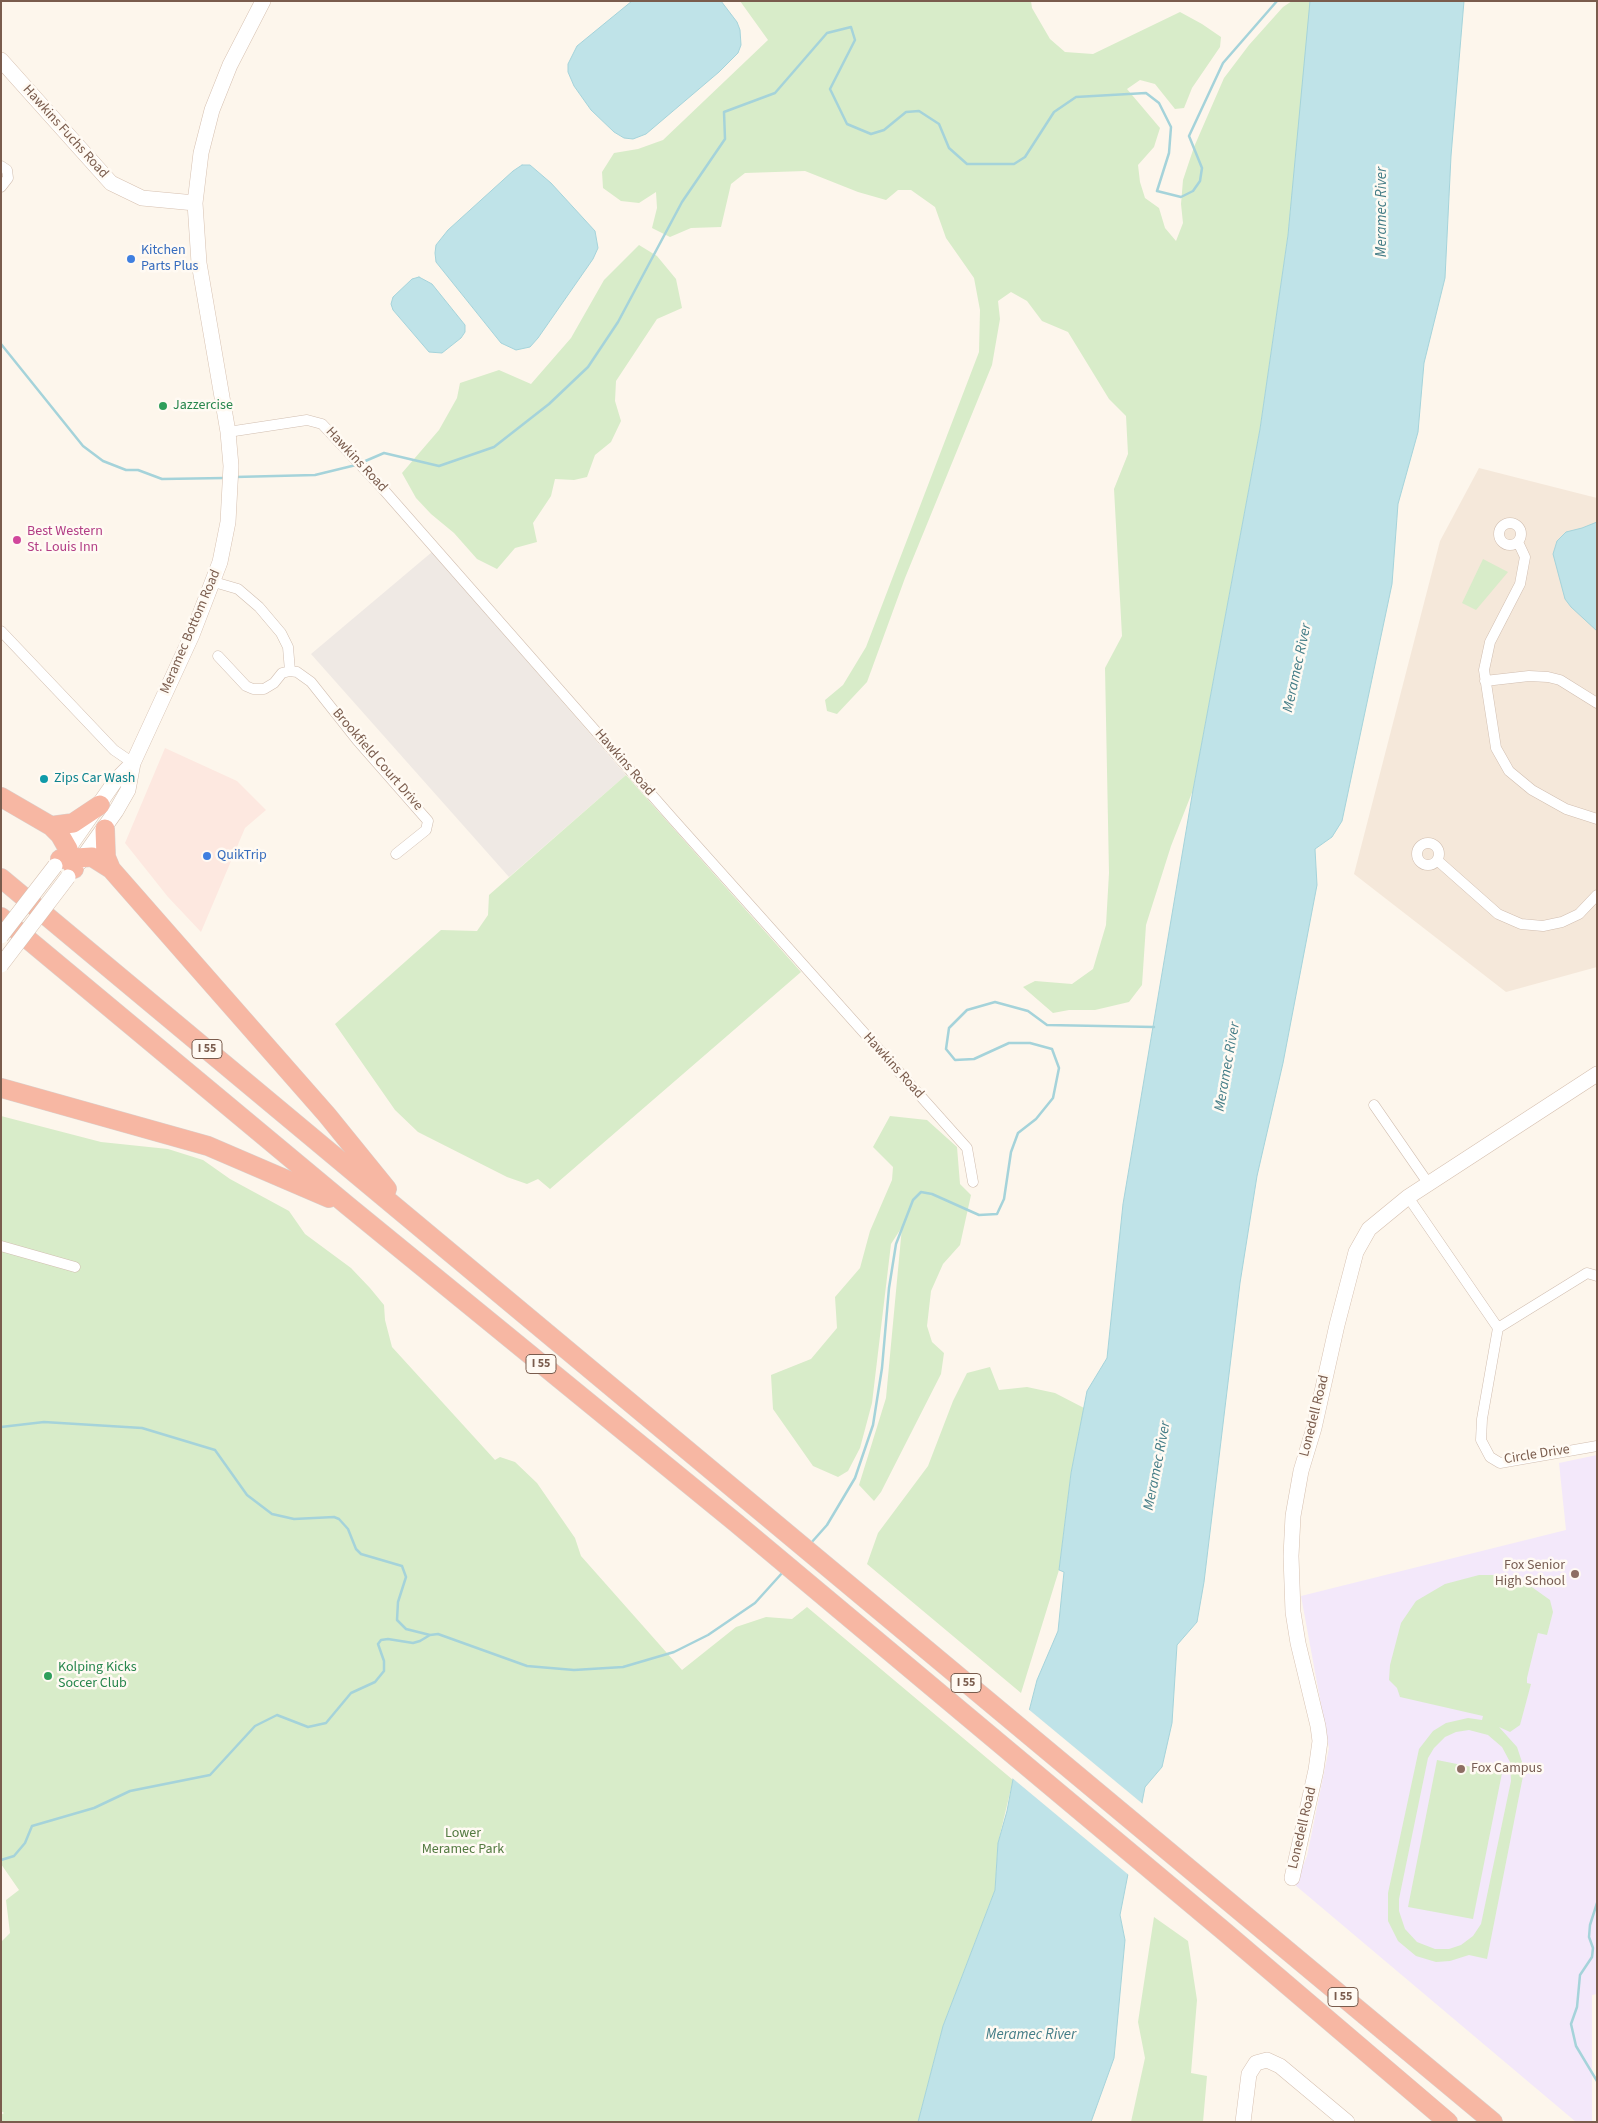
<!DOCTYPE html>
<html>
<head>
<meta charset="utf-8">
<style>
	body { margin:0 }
	#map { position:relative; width:1598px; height:2123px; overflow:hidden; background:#fdf6ec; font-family:"Source Sans 3",sans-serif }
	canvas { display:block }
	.frame { position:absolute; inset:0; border:2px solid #7a5c4d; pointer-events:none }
</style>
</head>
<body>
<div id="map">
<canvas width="1598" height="2123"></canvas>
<div class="frame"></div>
</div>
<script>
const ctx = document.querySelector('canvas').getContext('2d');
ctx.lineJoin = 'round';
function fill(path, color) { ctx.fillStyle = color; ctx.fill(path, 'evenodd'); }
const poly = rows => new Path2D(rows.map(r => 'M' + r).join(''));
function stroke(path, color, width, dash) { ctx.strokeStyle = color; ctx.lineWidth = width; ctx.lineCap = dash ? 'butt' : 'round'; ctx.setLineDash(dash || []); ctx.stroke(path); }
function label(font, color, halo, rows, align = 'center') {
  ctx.font = font + ' "Source Sans 3",sans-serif'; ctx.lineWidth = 5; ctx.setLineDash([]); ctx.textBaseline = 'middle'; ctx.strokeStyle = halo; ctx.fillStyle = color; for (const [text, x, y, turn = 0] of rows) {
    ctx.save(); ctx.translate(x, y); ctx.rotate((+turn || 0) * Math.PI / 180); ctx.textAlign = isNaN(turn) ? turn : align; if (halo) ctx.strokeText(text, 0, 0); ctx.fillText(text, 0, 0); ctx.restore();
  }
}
fill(poly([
	[1479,468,1597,498,1597,967,1506,992,1354,874,1440,541]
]), '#f5e8da');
fill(poly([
	[165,748,237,781,266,810,245,828,201,932,168,897,125,843]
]), '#fde8e0');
fill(poly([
	[432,552,626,775,509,877,311,654]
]), '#efe9e4');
fill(poly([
	[1597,1455,1597,1994,1592,1995,1592,2122,1576,2122,1295,1885,1307,1856,1329,1748,1301,1596,1566,1530,1559,1463]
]), '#f3e8fa');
fill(poly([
	[740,1,1031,1,1032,8,1050,39,1065,52,1093,54,1180,12,1202,24,1221,37,1220,47,1192,88,1184,108,1175,109,1155,84,1140,80,1127,89,1160,128,1154,147,1138,165,1140,182,1145,198,1159,208,1165,228,1176,241,1183,223,1181,204,1183,180,1194,147,1224,78,1249,45,1283,7,1292,1,1311,2,1288,235,1260,429,1193,790,1171,846,1146,925,1142,985,1129,1002,1095,1010,1069,1010,1053,1013,1023,987,1035,981,1072,984,1093,969,1106,925,1109,873,1105,668,1122,636,1114,489,1128,454,1126,416,1109,399,1068,332,1042,321,1027,301,1011,292,998,301,1000,319,992,365,905,578,867,682,837,714,827,711,825,700,843,685,866,647,979,352,980,310,974,278,946,238,935,207,911,190,898,190,886,200,858,192,805,171,745,173,731,184,721,227,691,228,670,237,652,228,657,208,656,192,639,203,621,201,603,188,602,172,614,153,638,149,663,140,768,40],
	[639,245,657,256,676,279,682,308,657,319,616,381,615,401,621,421,611,442,595,455,587,477,574,480,555,479,551,496,533,523,537,542,515,548,497,569,477,559,454,533,431,514,416,498,402,473,439,430,457,398,460,383,499,370,531,384,571,338,604,280],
	[1483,559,1508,572,1476,610,1462,603],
	[626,775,801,972,550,1189,538,1179,527,1184,507,1177,418,1132,395,1110,335,1024,441,930,477,931,488,915,489,895],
	[1,1116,101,1142,168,1149,203,1160,230,1179,289,1211,305,1234,351,1268,370,1288,384,1305,385,1320,392,1347,495,1460,500,1457,515,1462,537,1483,575,1538,581,1556,682,1670,736,1627,766,1617,792,1619,807,1607,1013,1780,998,1843,995,1890,943,2026,918,2122,1,2122,1,2115,4,2113,1,2111,1,1942,10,1933,6,1900,19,1890,1,1864],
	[890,1116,927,1120,957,1147,960,1184,971,1195,960,1245,943,1264,931,1291,927,1326,932,1342,944,1353,941,1374,881,1492,874,1501,859,1485,886,1398,902,1227,891,1244,872,1403,860,1448,848,1471,838,1477,813,1466,773,1409,771,1375,811,1359,837,1328,835,1297,860,1268,870,1231,892,1180,893,1167,873,1147],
	[990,1367,999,1390,1027,1387,1055,1393,1084,1408,1071,1473,1059,1570,1021,1693,867,1564,878,1533,928,1466,953,1401,967,1373],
	[1479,1575,1501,1575,1529,1585,1550,1600,1553,1612,1547,1635,1538,1633,1527,1678,1527,1683,1531,1684,1520,1725,1510,1732,1499,1727,1517,1747,1522,1762,1523,1776,1487,1959,1469,1955,1450,1961,1436,1962,1416,1956,1398,1941,1388,1921,1388,1893,1419,1749,1433,1731,1446,1723,1468,1718,1482,1720,1483,1716,1400,1697,1397,1688,1389,1680,1390,1665,1401,1623,1416,1601,1445,1584],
	[1469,1730,1488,1735,1502,1747,1510,1762,1511,1781,1481,1924,1473,1936,1461,1945,1449,1949,1435,1949,1417,1942,1405,1929,1399,1911,1399,1899,1428,1758,1434,1748,1445,1737,1456,1732],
	[1437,1760,1502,1773,1473,1919,1408,1907],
	[1154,1917,1188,1941,1197,2000,1191,2073,1207,2076,1203,2122,1131,2122,1145,2058,1138,2022]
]), '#d8ecc9');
const water = poly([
	[632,1,721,1,737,22,740,30,741,45,738,53,719,72,646,134,633,139,624,138,614,132,591,110,574,86,568,72,568,64,577,46,632,1],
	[1310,1,1464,1,1451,156,1445,278,1424,363,1418,432,1398,504,1392,584,1342,821,1332,837,1315,849,1317,885,1283,1063,1257,1176,1240,1283,1204,1582,1197,1622,1177,1645,1172,1723,1162,1767,1145,1787,1120,1915,1125,1940,1114,2058,1091,2122,918,2122,943,2026,995,1890,998,1843,1007,1811,1017,1758,1037,1680,1058,1631,1064,1572,1059,1570,1071,1473,1087,1391,1107,1358,1123,1204,1193,790,1260,429,1288,235,1310,1],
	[522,165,530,165,551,183,595,231,598,248,593,259,538,338,530,347,516,350,501,343,436,262,435,253,436,245,448,230,513,171,522,165],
	[419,277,432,284,465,325,465,332,461,338,442,353,429,352,393,310,391,304,393,297,412,279,419,277],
	[1597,522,1597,631,1571,607,1565,599,1553,554,1557,541,1566,532,1582,528,1597,522]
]);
fill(water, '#bfe3e8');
stroke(water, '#a5d3da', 1);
fill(poly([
	[1027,1708,1144,1805,1130,1876,1011,1777]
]), '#fdf6ec');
stroke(poly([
	[1,344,83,446,103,461,126,470,138,470,162,479,225,478],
	[363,462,384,453,439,466,494,447,549,404,588,367,618,322,682,202,725,139,724,112,775,93,827,33,851,27,855,40,830,89,847,124,871,134,884,130,906,112,919,111,939,124,949,148,967,164,1014,164,1025,157,1054,112,1076,97,1146,93,1159,103,1171,127,1169,153,1157,191,1181,197,1193,191,1200,181,1202,168,1189,136,1223,63,1277,1],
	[235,477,315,475,356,465],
	[1,1427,44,1422,142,1428,215,1450,247,1495,272,1514,294,1519,334,1517,339,1519,348,1529,356,1549,361,1554,402,1566,406,1577,398,1602,397,1620,406,1629,430,1635],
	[811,1543,827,1525,855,1478,873,1425,882,1368,889,1288,896,1244,913,1200,921,1192,932,1194,979,1215,997,1214,1004,1199,1011,1152,1018,1133,1036,1119,1053,1098,1059,1068,1052,1049,1030,1043,1009,1043,974,1059,955,1060,946,1049,949,1028,967,1010,995,1002,1028,1011,1047,1025,1154,1027],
	[1,1860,14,1856,25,1843,32,1826,94,1808,130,1791,210,1775,255,1726,277,1715,308,1727,326,1723,351,1693,375,1682,384,1671,384,1661,378,1644,381,1640,388,1639,413,1643,420,1641,430,1635,438,1634,527,1666,574,1670,623,1667,674,1652,708,1635,755,1603,783,1572],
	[1597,1903,1590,1925,1589,1937,1593,1948,1592,1957,1580,1975,1577,2007,1571,2024,1576,2046,1597,2081]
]), '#a5d3da', 2.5);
const street = poly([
	[1,166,7,170,8,178,1,187],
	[228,432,307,420,322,424,383,489,672,818,967,1148,973,1182],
	'1499 534a11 11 0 1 1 22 0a11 11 0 1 1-22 0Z',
	[1518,542,1525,557,1520,584,1490,642,1484,670,1496,748,1509,771,1532,790,1566,809,1597,819],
	[214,582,238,589,259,607,281,633,288,647,290,671],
	[1,631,114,750,133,763],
	[218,656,246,686,253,689,264,689,274,683,282,673,290,671,297,672,311,682,357,740,428,821,426,830,396,854],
	[1485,681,1529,676,1548,677,1560,680,1597,703],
	'1417 854a11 11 0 1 1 22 0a11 11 0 1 1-22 0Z',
	[1437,860,1498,914,1521,924,1543,926,1562,922,1579,914,1597,895],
	[1374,1105,1428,1183],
	[1408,1197,1498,1328],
	[1,1246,75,1267],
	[1597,1276,1587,1273,1498,1328,1482,1419,1481,1440,1490,1457,1500,1463,1597,1446]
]);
const secondary = poly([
	[1,60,111,183,142,198,195,203],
	[63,856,116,780,133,763,192,635,220,562,228,522,231,466,228,432,199,263,195,203,201,153,212,110,230,65,263,1],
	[79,863,116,811,128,790,133,763],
	[1292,1878,1316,1770,1320,1741,1318,1726,1298,1643,1293,1612,1291,1556,1293,1516,1301,1471,1314,1428,1337,1325,1356,1252,1369,1229,1408,1197,1597,1074],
	[1243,2122,1249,2074,1256,2063,1267,2060,1280,2066,1347,2122]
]);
const highway = poly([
	[1,797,51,826,60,835,68,849,74,869],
	[51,826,73,823,100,805],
	[105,829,106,857,111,869],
	[60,859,92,857,111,869,327,1115,387,1189],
	[1,878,1493,2122],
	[1,917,348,1206,735,1522,1225,1932,1448,2122],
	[1,1088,208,1146,329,1198]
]);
stroke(street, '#d1beb0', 11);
stroke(secondary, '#d6c0b0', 16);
stroke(highway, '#dad1cd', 20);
stroke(street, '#fff', 10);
stroke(secondary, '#fff', 15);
stroke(highway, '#f7b7a3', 19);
const secondaryBridge = poly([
	[1,936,55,866],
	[1,965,68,877]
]);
stroke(secondaryBridge, '#d6c0b0', 16, []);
stroke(secondaryBridge, '#fff', 15);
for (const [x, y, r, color] of [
	[131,259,5,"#3f7fe0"],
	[163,406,5,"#2e9e5b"],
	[17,540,5,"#d1479c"],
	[44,779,5,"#0f9aa8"],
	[207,856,5,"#3f7fe0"],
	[1575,1574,5,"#8d6e63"],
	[48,1676,5,"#2e9e5b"],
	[1461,1769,5,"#8d6e63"]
]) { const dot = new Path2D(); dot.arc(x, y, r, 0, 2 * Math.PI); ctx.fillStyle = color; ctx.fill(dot); stroke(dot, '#fffaf3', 2); }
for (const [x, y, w] of [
	[207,1049,30],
	[541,1364,30],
	[966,1683,30],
	[1343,1997,30]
]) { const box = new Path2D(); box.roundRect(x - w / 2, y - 9.5, w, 19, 4); ctx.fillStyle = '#fffaf3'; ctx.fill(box); stroke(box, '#7a5c4d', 1); }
label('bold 12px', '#7a5c4d', null, [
	["I 55",207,1049],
	["I 55",541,1364],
	["I 55",966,1683],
	["I 55",1343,1997]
]);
label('14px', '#7a5c4d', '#fffaf3', [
	["Hawkins Fuchs Road",65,132,48],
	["Hawkins Road",356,460,47],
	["Meramec Bottom Road",191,632,-67],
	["Brookfield Court Drive",377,760,49],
	["Hawkins Road",624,763,49],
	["Hawkins Road",893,1066,48],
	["Lonedell Road",1315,1416,-76],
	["Circle Drive",1537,1455,-9],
	["Lonedell Road",1303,1828,-77]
]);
label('14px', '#366cbe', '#fffaf3', [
	["Kitchen",141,251],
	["Parts Plus",141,267],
	["QuikTrip",217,856]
], 'left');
label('14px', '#27864d', '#fffaf3', [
	["Jazzercise",173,406],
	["Kolping Kicks",58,1668],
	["Soccer Club",58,1684]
], 'left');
label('14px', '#b23c85', '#fffaf3', [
	["Best Western",27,532],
	["St. Louis Inn",27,548]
], 'left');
label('14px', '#0d838f', '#fffaf3', [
	["Zips Car Wash",54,779]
], 'left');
label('14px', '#785e54', '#fffaf3', [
	["Fox Senior",1565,1566],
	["High School",1565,1582],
	["Fox Campus",1471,1769,"left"]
], 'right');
label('14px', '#537a41', '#fffaf3', [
	["Lower",463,1834],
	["Meramec Park",463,1850]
]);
label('italic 15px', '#437c86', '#fffaf3', [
	["Meramec River",1383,212,-90],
	["Meramec River",1298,668,-78],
	["Meramec River",1228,1067,-80],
	["Meramec River",1158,1466,-79],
	["Meramec River",1031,2036]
]);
</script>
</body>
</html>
